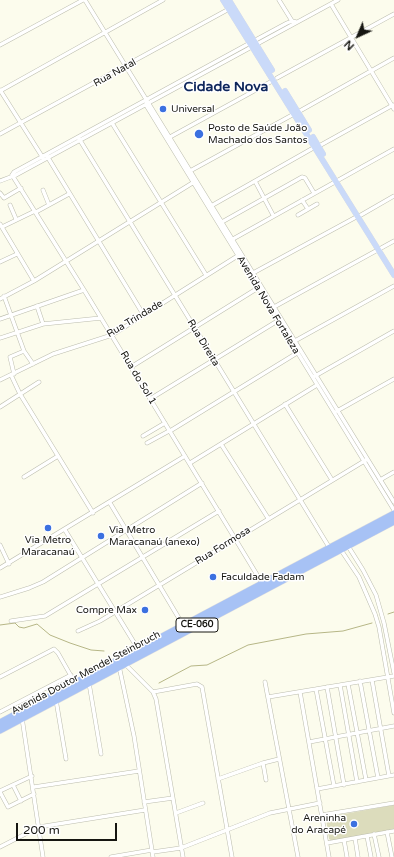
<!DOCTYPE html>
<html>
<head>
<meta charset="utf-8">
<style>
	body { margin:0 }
	#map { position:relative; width:394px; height:857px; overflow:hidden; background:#fcfced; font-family:"Varela Round",sans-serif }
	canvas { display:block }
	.north { position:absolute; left:338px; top:16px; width:40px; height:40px; -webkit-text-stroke:3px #fff; paint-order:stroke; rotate:224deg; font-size:11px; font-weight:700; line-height:16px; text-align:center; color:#161611 }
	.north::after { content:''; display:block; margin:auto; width:14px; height:18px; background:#161611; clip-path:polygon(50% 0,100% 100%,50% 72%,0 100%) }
	.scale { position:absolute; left:16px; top:823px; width:101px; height:18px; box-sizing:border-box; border:2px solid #161611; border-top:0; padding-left:5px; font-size:12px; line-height:14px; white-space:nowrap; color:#161611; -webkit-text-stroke:3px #fff; paint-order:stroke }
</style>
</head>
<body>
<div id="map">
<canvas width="394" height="857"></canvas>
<div class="north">N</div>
<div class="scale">200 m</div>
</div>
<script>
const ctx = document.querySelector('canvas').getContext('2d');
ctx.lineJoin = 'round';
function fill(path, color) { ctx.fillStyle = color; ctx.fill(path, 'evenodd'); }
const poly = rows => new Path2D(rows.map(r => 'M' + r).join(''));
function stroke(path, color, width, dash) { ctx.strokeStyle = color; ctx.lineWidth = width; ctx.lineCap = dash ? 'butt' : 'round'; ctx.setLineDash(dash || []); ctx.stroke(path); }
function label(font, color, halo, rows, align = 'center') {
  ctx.font = font + ' "Varela Round",sans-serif'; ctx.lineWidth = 3; ctx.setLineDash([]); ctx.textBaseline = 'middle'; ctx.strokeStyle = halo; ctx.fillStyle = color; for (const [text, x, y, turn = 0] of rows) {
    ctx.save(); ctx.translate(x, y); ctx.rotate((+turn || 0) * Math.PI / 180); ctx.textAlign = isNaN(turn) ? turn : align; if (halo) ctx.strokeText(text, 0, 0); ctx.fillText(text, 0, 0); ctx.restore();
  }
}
fill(poly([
	[394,805,394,830,332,841,329,839,326,819,327,817]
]), '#dcdcbc');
stroke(poly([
	[388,614,394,612],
	[0,625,15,623,19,627,24,628,37,624,50,635,70,643,91,650,104,651],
	[159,683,191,666,207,665,248,645,306,634,343,631,372,623]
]), '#b6b686', 1);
const street = poly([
	[85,0,394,502],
	[279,0,292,21],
	[331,4,394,109],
	[0,45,83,0],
	[277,78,394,14],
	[0,90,43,158],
	[0,91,163,0],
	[147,100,146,105,394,510],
	[298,112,394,58],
	[112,123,206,275],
	[0,134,229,9],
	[78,137,329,547],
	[170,137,274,80],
	[319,146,393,105],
	[47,156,143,314],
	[190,171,294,114],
	[12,175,84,290,262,583],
	[12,175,14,172,250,43,287,23,292,21,296,22],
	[0,181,16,175,338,0],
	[255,181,273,215],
	[43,190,49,205],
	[0,193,4,198,21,188],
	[302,200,308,209],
	[10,205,16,219],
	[211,206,315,147],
	[36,212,69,194],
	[298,215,317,204],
	[361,215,394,196],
	[222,222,302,177,305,178,314,193],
	[0,224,34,281],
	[2,227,35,211],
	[233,239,394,149],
	[0,262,17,254],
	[253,273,358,216],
	[4,296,24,351,33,364],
	[0,299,34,281,194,182],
	[37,306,43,324],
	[274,307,394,241],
	[0,319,84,290],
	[0,338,43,324,101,318],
	[293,342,394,286],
	[131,367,258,288],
	[14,374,10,357,24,351],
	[11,375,20,394,93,513],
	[315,376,394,331],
	[0,380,53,354,112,335,239,255],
	[150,399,279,320],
	[285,404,332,480],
	[0,407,39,382],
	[337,411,394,379],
	[170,431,297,353],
	[143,436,165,423],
	[147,443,169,431],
	[221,444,268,518],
	[190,463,317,385],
	[24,477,58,456],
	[380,480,394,472],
	[110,503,183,625],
	[65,530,138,649],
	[0,545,9,564],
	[348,546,363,570,376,595,384,623,394,673],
	[341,550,359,577,375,614,379,627,394,713],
	[0,568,185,456],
	[0,597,29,588,43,582,202,483],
	[11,621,45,616,219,511],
	[78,631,100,621,366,460],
	[124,663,153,692,156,699,183,857],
	[119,666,134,736,153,857],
	[0,677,54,649,58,653,75,683],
	[372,680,389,776],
	[360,681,378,778],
	[265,682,298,857],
	[89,683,101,754],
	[348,684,366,780],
	[340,685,357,782],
	[327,687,344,785],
	[316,689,334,786],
	[153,692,197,684,202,687,232,857],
	[300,692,329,857],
	[268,697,394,676],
	[56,700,66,759],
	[0,712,71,675],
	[22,718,43,857],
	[309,742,394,726],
	[263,763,266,780],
	[218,779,263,763,279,759],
	[13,785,21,801],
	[34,787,139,771],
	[317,789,394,775],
	[0,791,32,776],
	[0,792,8,807,34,794],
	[144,802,173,798],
	[176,813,203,803],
	[322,815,394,803],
	[387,832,392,857],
	[374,834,379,857],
	[367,836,371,857],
	[355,838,358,857],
	[344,840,347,857],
	[327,843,394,831],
	[0,847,39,827,145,810],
	[153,852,181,848,270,813,320,803],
	[111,857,152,850]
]);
const primary = poly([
	[223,0,394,275],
	[229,0,272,70],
	[285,91,309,130],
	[313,137,323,154]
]);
const highway = poly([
	[0,723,394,514],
	[0,730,394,521]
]);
stroke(street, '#bcbdae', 4.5);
stroke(primary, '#dedede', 6);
stroke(highway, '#dedede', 8);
stroke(street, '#fff', 3.5);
stroke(primary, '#cadaf9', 5.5);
stroke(highway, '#a7c2f5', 7);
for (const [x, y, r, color] of [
	[163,109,4,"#3b70e0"],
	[199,134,5,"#3b70e0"],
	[48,528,4,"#3b70e0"],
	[101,536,4,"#3b70e0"],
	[213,577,4,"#3b70e0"],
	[145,610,4,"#3b70e0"],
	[354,824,4,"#3b70e0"]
]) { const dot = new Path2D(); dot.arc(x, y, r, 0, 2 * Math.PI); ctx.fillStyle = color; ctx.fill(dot); stroke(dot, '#fff', 1.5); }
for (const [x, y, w] of [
	[197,625,42]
]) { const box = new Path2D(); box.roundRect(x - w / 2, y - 7, w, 14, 3); ctx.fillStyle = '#fff'; ctx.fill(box); stroke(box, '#161611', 1); }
label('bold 9px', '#161611', null, [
	["CE-060",197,625]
]);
label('10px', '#161611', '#fff', [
	["Rua Natal",115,73,-29],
	["Avenida Nova Fortaleza",268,305,59],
	["Rua Trindade",135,319,-31],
	["Rua Direita",203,343,59],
	["Rua do Sol 1",138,378,59],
	["Rua Formosa",223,546,-32],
	["Avenida Doutor Mendel Steinbruch",86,673,-28]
]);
label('10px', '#161611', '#fff', [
	["Universal",171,109],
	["Posto de Saúde João",208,128],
	["Machado dos Santos",208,140],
	["Via Metro",109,530],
	["Maracanaú (anexo)",109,542],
	["Via Metro",48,540,"center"],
	["Maracanaú",48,552,"center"],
	["Faculdade Fadam",221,577],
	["Compre Max",137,610,"right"],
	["Areninha",346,818,"right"],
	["do Aracapé",346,830,"right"]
], 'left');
label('bold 14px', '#0e265b', '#fff', [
	["Cidade Nova",226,87]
]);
</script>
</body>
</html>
